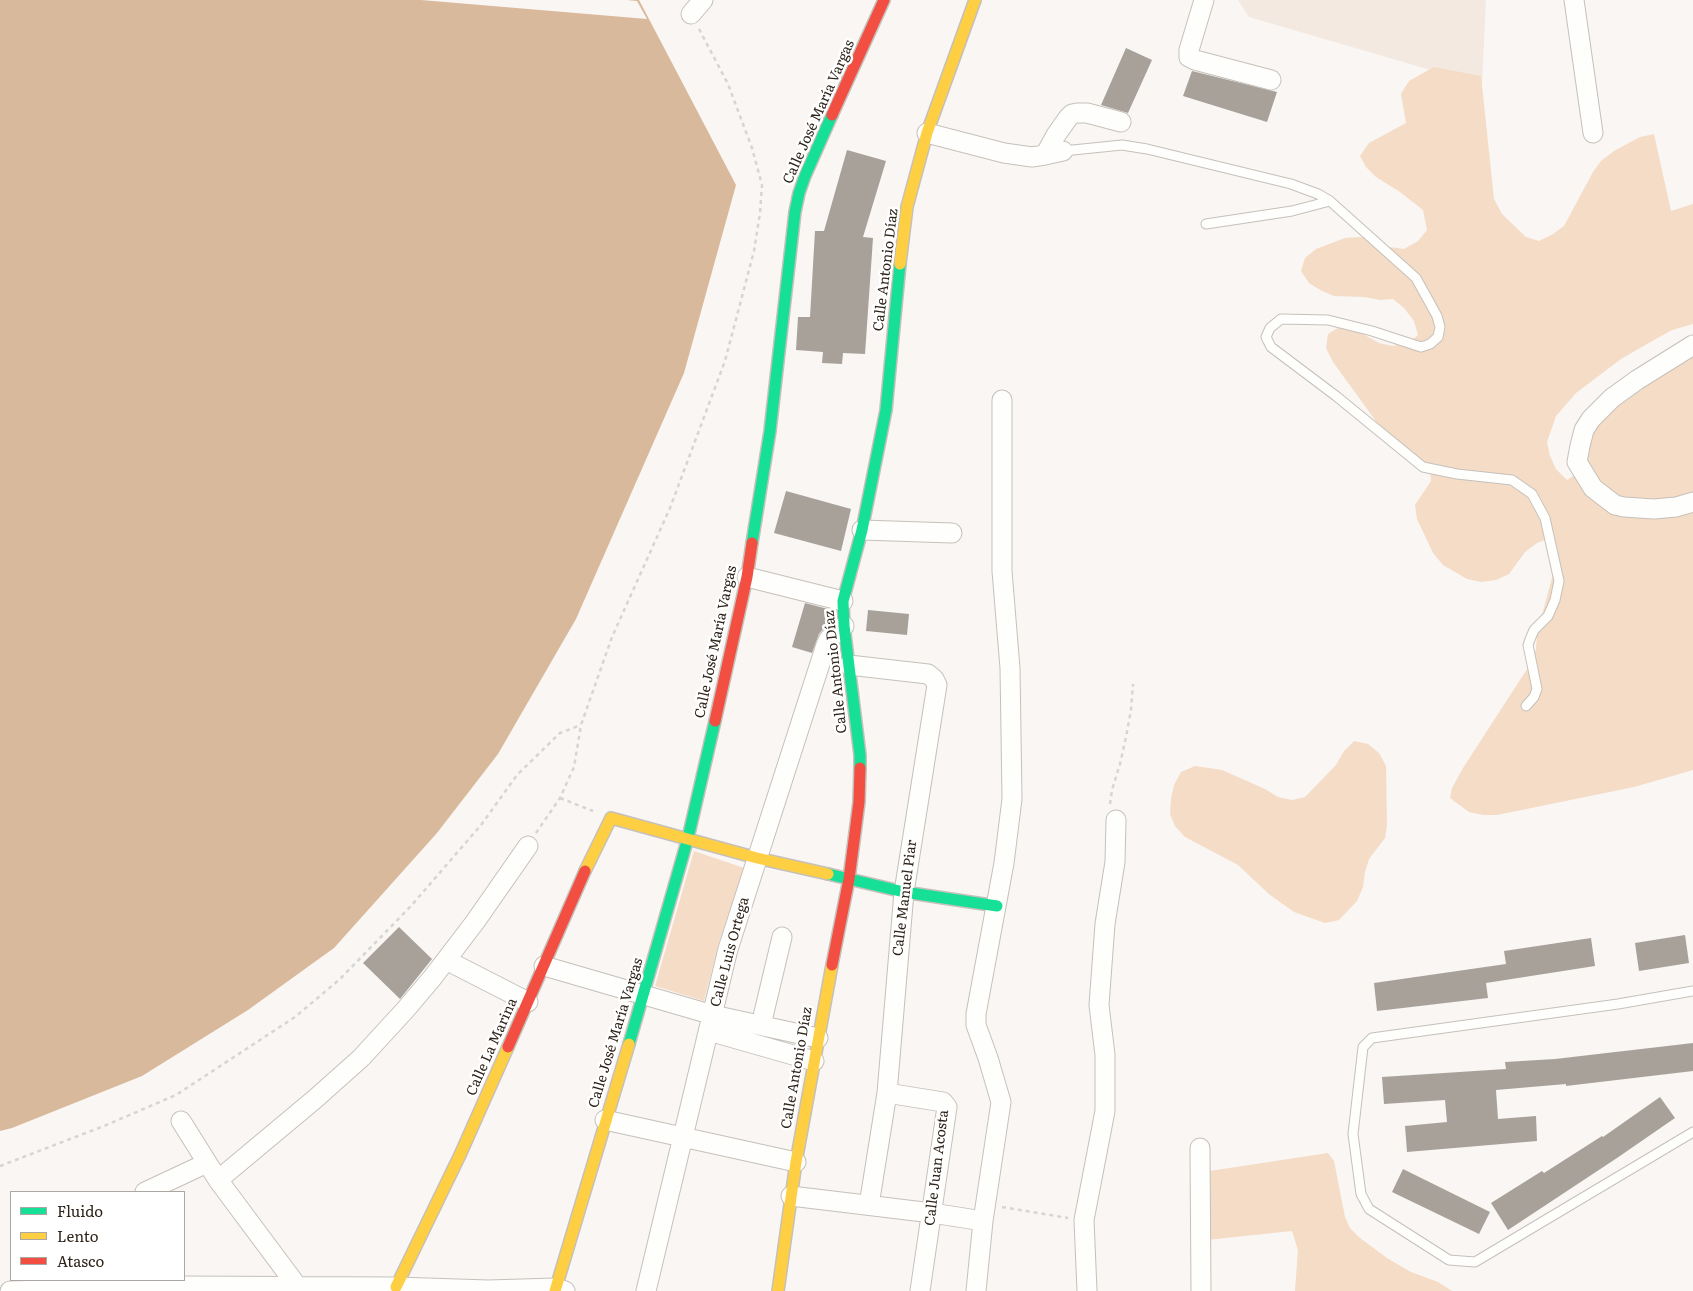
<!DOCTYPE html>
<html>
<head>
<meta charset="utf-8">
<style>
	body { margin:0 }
	#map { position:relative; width:1693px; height:1291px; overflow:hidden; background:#f9f6f3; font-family:Literata,serif }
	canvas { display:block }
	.legend { position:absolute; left:10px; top:1191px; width:175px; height:90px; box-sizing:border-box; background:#fff; border:1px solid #aca7a3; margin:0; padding:6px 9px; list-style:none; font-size:15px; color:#2f241a }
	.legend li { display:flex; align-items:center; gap:10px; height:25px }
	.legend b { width:25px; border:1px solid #aca7a3 }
</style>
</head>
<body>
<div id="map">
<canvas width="1693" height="1291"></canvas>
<ul class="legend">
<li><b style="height:6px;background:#16e098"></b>Fluido</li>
<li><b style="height:6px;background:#ffcf43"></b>Lento</li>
<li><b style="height:6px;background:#f24e42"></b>Atasco</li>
</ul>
</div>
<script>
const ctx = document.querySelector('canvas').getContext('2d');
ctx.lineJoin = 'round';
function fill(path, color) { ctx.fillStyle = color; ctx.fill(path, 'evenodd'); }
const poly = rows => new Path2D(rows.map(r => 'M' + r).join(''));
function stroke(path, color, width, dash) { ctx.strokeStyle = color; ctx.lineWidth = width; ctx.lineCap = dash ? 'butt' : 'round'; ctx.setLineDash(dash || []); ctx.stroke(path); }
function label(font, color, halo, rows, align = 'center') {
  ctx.font = font + ' Literata,serif'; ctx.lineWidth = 5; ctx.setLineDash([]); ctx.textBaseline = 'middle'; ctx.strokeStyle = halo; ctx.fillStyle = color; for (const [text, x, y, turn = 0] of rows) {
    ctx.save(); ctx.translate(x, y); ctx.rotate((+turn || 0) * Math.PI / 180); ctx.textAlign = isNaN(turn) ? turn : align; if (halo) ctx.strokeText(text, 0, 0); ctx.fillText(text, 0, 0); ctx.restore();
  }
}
fill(poly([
	[1238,0,1486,0,1482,85,1249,17]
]), '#f3e9e1');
fill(poly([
	[1434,67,1481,76,1494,199,1502,214,1526,237,1539,241,1553,234,1564,226,1593,172,1601,161,1614,151,1640,137,1654,134,1671,211,1693,204,1693,324,1672,330,1647,344,1621,359,1576,393,1556,416,1547,442,1550,456,1556,469,1567,480,1579,472,1587,442,1609,404,1693,355,1693,770,1634,787,1497,815,1483,815,1469,812,1450,798,1452,788,1463,768,1531,663,1536,649,1537,634,1556,563,1558,549,1550,538,1537,543,1525,552,1509,574,1496,580,1481,582,1467,579,1443,565,1433,553,1417,519,1415,505,1431,481,1430,467,1420,459,1408,453,1386,435,1333,362,1326,348,1328,334,1341,326,1354,329,1379,343,1392,346,1407,344,1418,335,1414,321,1404,308,1393,299,1380,300,1364,297,1334,296,1322,291,1309,283,1301,271,1305,258,1316,249,1345,238,1361,237,1375,240,1389,247,1404,249,1418,241,1427,230,1423,210,1400,192,1376,177,1366,167,1360,156,1369,143,1406,123,1401,94,1409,81],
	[1354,741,1368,744,1379,753,1386,766,1387,825,1385,838,1369,859,1365,872,1363,887,1357,901,1339,920,1325,923,1294,912,1270,895,1238,865,1185,837,1175,826,1170,814,1171,799,1174,785,1181,772,1195,766,1222,770,1265,789,1278,797,1292,800,1305,797,1336,765,1344,751],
	[694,851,744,868,719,942,704,1001,655,986],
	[1328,1153,1334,1161,1345,1217,1350,1228,1360,1238,1387,1258,1411,1272,1438,1282,1452,1291,1295,1291,1298,1250,1292,1231,1207,1240,1203,1172]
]), '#f5dcc6');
fill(poly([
	[0,0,639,0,736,185,684,373,576,619,498,754,437,833,334,948,248,1010,142,1076,12,1128,0,1131]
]), '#d9b99c');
fill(poly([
	[421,0,627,0,637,1,647,19]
]), '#f9f6f3');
fill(poly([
	[1126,48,1152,60,1128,113,1101,105],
	[1192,71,1277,92,1267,122,1183,96],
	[847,150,886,161,863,237,873,238,865,354,843,353,842,364,822,363,823,352,796,350,798,317,810,317,815,231,824,231],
	[786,491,851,509,841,551,774,533],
	[805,603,828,609,829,614,824,628,819,634,812,653,792,647],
	[868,610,909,614,907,635,866,631],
	[399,927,432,959,400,999,363,963],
	[1685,935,1689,963,1639,971,1635,943],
	[1591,938,1595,966,1486,983,1488,998,1377,1011,1374,983,1506,964,1504,951],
	[1693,1043,1693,1071,1566,1086,1566,1084,1496,1090,1498,1119,1536,1116,1537,1141,1407,1152,1405,1126,1447,1122,1445,1100,1384,1104,1382,1077,1506,1069,1505,1062,1555,1059],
	[1660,1097,1675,1118,1617,1158,1508,1230,1491,1203,1542,1171,1544,1173,1602,1136,1603,1137],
	[1403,1169,1490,1212,1479,1234,1392,1192]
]), '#a7a19a');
const lane = poly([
	[1063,151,1122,145,1147,149,1291,184,1318,194,1330,201,1416,278,1437,316,1440,327,1438,337,1430,344,1421,347,1372,331,1328,320,1281,319,1270,328,1266,337,1271,347,1336,396,1423,467,1457,474,1512,480,1532,494,1545,518,1559,581,1555,600,1548,616,1534,630,1531,637,1528,645,1537,689,1534,697,1526,706],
	[1206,224,1292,211,1330,201],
	[1693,991,1618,1004,1372,1038,1363,1047,1353,1134,1361,1194,1369,1209,1449,1260,1475,1262,1693,1132]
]);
const street = poly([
	[1204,0,1189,50,1189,57,1195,60,1271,80],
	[1574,0,1593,133],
	[691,14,703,0],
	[927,133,1004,153,1032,157,1045,155,1063,151],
	[1045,155,1056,135,1068,118,1072,114,1077,113,1087,113,1121,122],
	[1693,345,1637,380,1612,398,1591,419,1584,430,1580,446,1577,462,1593,488,1615,505,1624,507,1654,509,1676,507,1693,502],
	[862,530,952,533],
	[747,577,843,601],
	[849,665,928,674,934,679,937,685,904,892,887,1093,869,1205],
	[446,960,528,1002],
	[544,966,713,1015,818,1038],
	[761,1025,782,937],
	[709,1031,814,1061],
	[887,1093,943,1102,947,1107,920,1291],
	[605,1120,796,1162],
	[181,1121,218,1180,297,1286],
	[1200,1148,1201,1291],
	[218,1180,315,1099,361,1058,406,1009,433,977,475,922,528,846],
	[145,1192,207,1163],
	[791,1196,932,1213,983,1221],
	[10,1291,177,1286,396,1287,488,1290,556,1288,565,1291],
	[646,1291,728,949,826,645,829,639,844,626],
	[976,1291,983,1221,1001,1102,988,1058,976,1025,976,1014,1004,863,1012,799,1010,668,1002,571,1002,400],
	[1087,1291,1084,1220,1105,1111,1105,1055,1099,1005,1105,924,1115,862,1116,820]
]);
const fast = poly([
	[752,543,770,431,795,212,799,193,805,176,832,115],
	[860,768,860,755,844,626,843,601,862,530,886,410,900,264],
	[828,874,904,892,997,906],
	[629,1044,688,838,715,721]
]);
const slow = poly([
	[900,264,907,207,927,133,975,0],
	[585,871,611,818,757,858,828,874],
	[396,1287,460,1155,508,1047],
	[555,1291,629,1044],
	[778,1291,796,1162,832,965]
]);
const jam = poly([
	[832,115,884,0],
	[715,721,747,577,752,543],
	[832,965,849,879,859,802,860,768],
	[508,1047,585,871]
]);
stroke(lane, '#c6c0ba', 11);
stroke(street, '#c6c0ba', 21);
stroke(fast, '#c6c0ba', 14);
stroke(slow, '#c6c0ba', 14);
stroke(jam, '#c6c0ba', 14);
stroke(poly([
	[560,798,593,811],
	[1110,804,1112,790,1120,764,1126,737,1131,710,1133,684],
	[536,833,560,798,574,767,581,725,612,637,670,508,725,361,754,251,760,213,762,185,752,148,728,84,699,29],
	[0,1166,104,1126,176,1095,295,1017,340,979,411,906,481,825,517,775,560,733,581,725],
	[1002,1207,1068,1218]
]), '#d6d5d3', 2.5, [4, 4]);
stroke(lane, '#fefefd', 9);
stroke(street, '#fefefd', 19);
stroke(fast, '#16e098', 11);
stroke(slow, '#ffcf43', 11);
stroke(jam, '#f24e42', 11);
label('14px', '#2f241a', '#fff', [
	["Calle José María Vargas",819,112,-66],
	["Calle Antonio Díaz",886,270,-83],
	["Calle José María Vargas",716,642,-78],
	["Calle Antonio Díaz",836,672,-96],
	["Calle Manuel Piar",905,898,-83],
	["Calle Luis Ortega",730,952,-75],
	["Calle José María Vargas",616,1033,-73],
	["Calle La Marina",492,1047,-66],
	["Calle Antonio Díaz",797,1068,-80],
	["Calle Juan Acosta",937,1168,-83]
]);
</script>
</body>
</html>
